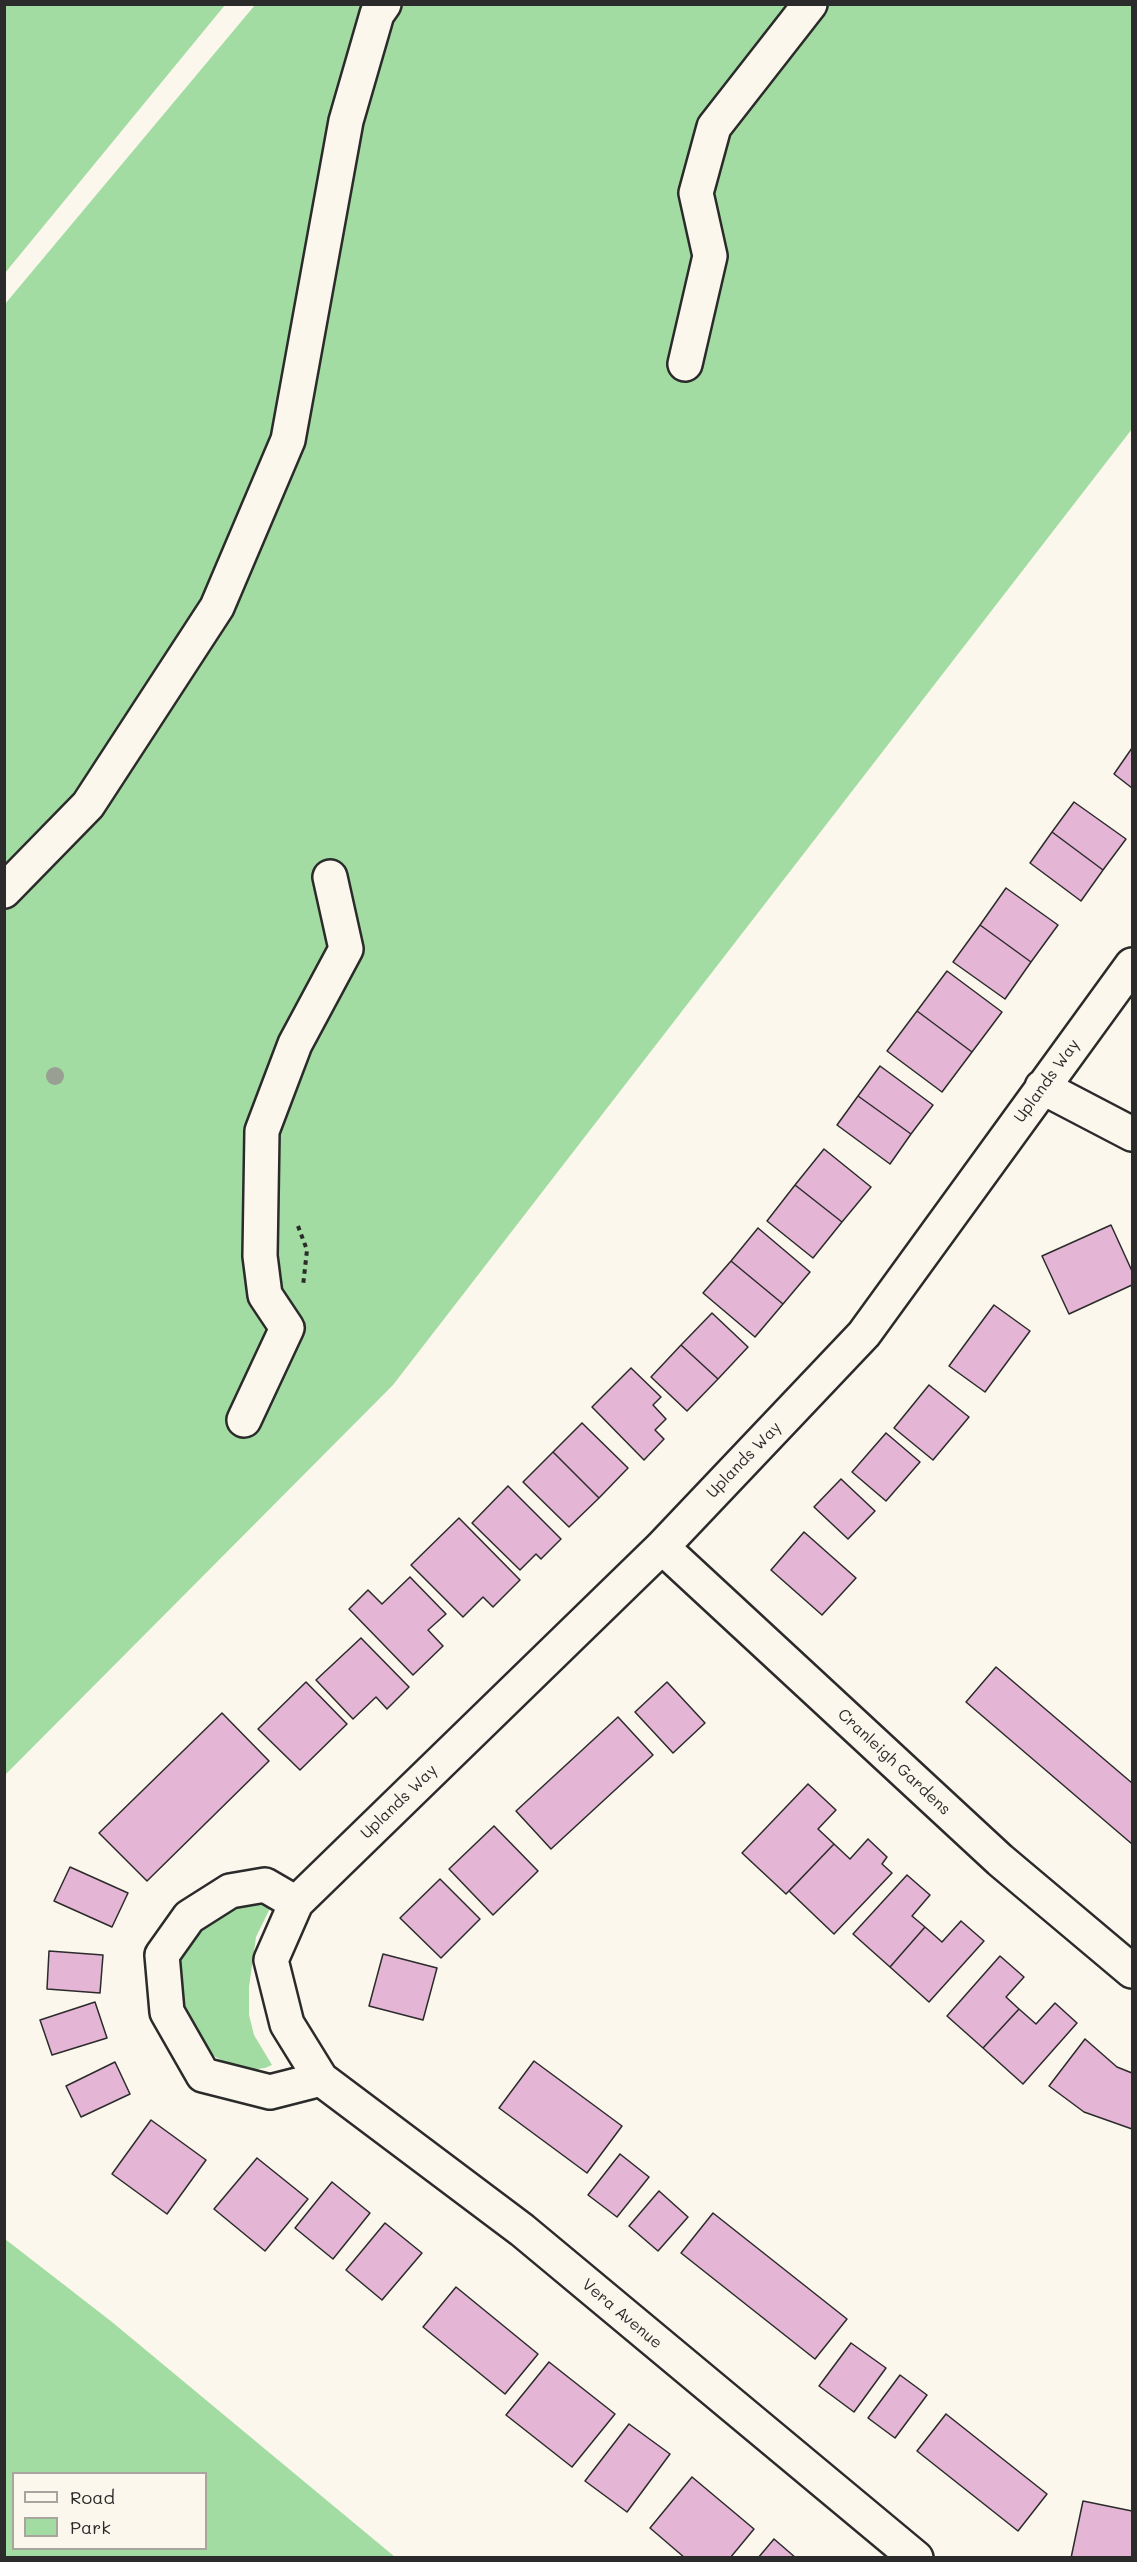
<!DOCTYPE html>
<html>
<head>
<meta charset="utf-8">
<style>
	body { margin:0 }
	#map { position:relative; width:1137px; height:2562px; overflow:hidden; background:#fbf7ec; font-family:Mali,sans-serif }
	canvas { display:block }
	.frame { position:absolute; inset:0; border:6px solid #2b2b2b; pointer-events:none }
	.legend { position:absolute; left:12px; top:2472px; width:195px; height:78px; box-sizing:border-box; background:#fbf7ec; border:2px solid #a8a59f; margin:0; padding:8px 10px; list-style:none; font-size:18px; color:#2b2b2b }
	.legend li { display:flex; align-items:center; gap:12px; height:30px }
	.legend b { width:30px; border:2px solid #a8a59f }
</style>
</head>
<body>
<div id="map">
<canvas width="1137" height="2562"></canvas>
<div class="frame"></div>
<ul class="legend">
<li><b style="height:8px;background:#fbf7ec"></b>Road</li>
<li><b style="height:16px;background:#a2dca2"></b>Park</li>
</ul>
</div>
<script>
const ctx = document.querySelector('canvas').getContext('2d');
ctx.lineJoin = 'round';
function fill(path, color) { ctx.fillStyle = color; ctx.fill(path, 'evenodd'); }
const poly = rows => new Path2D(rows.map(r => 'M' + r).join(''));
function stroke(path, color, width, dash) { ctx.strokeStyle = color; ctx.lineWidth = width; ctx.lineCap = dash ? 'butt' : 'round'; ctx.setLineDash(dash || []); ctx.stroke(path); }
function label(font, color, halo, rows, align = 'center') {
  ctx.font = font + ' Mali,sans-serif'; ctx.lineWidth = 4.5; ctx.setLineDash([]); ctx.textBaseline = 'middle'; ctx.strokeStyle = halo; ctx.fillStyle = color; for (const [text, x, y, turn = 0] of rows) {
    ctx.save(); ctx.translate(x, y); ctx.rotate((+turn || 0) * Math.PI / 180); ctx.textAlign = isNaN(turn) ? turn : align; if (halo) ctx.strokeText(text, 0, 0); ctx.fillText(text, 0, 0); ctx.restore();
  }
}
fill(poly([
	[5,4,225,5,5,273,4,5],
	[255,5,1132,5,1132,429,393,1385,5,1775,5,304],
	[237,1899,273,1902,256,1937,249,1987,249,2015,254,2035,272,2065,265,2068,248,2070,228,2064,207,2052,183,2016,176,1964,188,1940,212,1912],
	[5,2239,112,2322,395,2557,5,2557],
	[14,2474,206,2474,206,2548,14,2548]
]), '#a2dca2');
const building = poly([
	[1132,748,1132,788,1114,774,1132,748],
	[1074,802,1126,839,1103,870,1052,832,1074,802],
	[1052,832,1103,870,1081,901,1030,863,1052,832],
	[1006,888,1058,925,1031,962,980,925,1006,888],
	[980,925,1031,962,1005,999,953,962,980,925],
	[947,971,1002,1012,972,1052,917,1011,947,971],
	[917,1011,972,1052,942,1092,887,1051,917,1011],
	[880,1066,933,1105,911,1134,858,1096,880,1066],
	[858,1096,911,1134,890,1164,837,1125,858,1096],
	[824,1149,871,1187,842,1222,795,1185,824,1149],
	[795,1185,842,1222,813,1258,767,1221,795,1185],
	[1111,1225,1132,1271,1132,1285,1069,1314,1042,1256,1111,1225],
	[758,1228,810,1272,783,1304,731,1261,758,1228],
	[731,1261,783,1304,755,1337,703,1293,731,1261],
	[994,1305,1030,1331,985,1392,949,1366,994,1305],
	[712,1313,748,1347,718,1379,681,1345,712,1313],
	[681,1345,718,1379,687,1411,651,1377,681,1345],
	[631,1368,661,1397,653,1405,666,1419,655,1430,664,1439,644,1460,592,1407,631,1368],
	[929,1385,969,1417,933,1460,894,1428,929,1385],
	[582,1423,628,1468,599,1498,553,1452,582,1423],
	[886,1433,920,1462,886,1501,852,1472,886,1433],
	[553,1452,599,1498,569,1527,523,1482,553,1452],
	[841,1479,875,1511,848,1539,814,1507,841,1479],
	[508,1486,561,1539,541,1559,536,1554,520,1570,472,1523,508,1486],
	[459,1518,520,1580,493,1607,483,1597,463,1617,411,1565,459,1518],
	[804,1532,856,1578,822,1615,771,1570,804,1532],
	[410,1577,446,1614,428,1630,443,1646,413,1675,349,1609,368,1590,382,1604,410,1577],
	[361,1638,409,1687,387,1709,376,1697,353,1719,316,1680,361,1638],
	[996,1667,1132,1783,1132,1844,966,1702,996,1667],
	[306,1682,347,1724,300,1770,258,1729,306,1682],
	[667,1682,705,1723,673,1753,635,1712,667,1682],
	[222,1713,269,1761,147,1881,99,1833,222,1713],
	[618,1717,653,1755,551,1849,516,1811,618,1717],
	[808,1784,836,1810,818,1829,834,1844,786,1894,742,1853,808,1784],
	[494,1826,538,1871,493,1915,449,1869,494,1826],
	[868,1839,887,1857,882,1864,892,1873,834,1934,789,1891,834,1844,850,1859,868,1839],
	[70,1867,128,1893,112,1927,54,1901,70,1867],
	[907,1875,930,1895,912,1916,925,1927,890,1967,853,1934,907,1875],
	[440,1879,480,1919,441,1958,400,1918,440,1879],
	[961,1921,984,1941,929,2002,890,1967,925,1927,942,1942,961,1921],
	[49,1951,103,1955,100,1993,47,1989,49,1951],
	[383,1954,437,1968,423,2020,369,2006,383,1954],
	[1000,1956,1024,1977,1006,1997,1019,2009,983,2048,947,2016,1000,1956],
	[95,2002,107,2038,52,2055,40,2020,95,2002],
	[1055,2003,1077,2023,1023,2084,983,2048,1019,2009,1036,2024,1055,2003],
	[1085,2039,1117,2067,1132,2073,1132,2129,1084,2112,1049,2086,1085,2039],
	[534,2061,622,2126,587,2173,499,2108,534,2061],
	[115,2062,130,2094,81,2117,66,2086,115,2062],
	[151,2120,206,2160,167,2214,112,2174,151,2120],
	[620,2154,649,2177,617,2217,588,2195,620,2154],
	[257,2158,308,2199,265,2251,214,2209,257,2158],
	[332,2182,370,2213,333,2259,295,2228,332,2182],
	[659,2191,688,2217,658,2251,629,2226,659,2191],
	[713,2213,847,2319,815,2359,681,2253,713,2213],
	[385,2223,422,2253,382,2300,346,2270,385,2223],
	[456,2287,538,2354,505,2394,423,2327,456,2287],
	[851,2343,886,2368,854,2412,819,2386,851,2343],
	[549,2362,615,2414,572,2467,506,2415,549,2362],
	[900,2375,927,2395,895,2438,868,2418,900,2375],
	[946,2414,1047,2494,1018,2531,917,2451,946,2414],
	[629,2424,670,2454,627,2512,585,2481,629,2424],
	[692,2477,754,2529,730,2558,685,2558,650,2528,692,2477],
	[1083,2501,1132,2511,1132,2558,1071,2558,1083,2501],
	[774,2539,796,2558,758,2558,774,2539]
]);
fill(building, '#e5b5d5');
stroke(building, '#2b2b2b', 1.5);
const minor = poly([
	[685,364,710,256,696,193,714,127,810,4],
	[4,891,88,805,217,607,288,440,346,121,377,14,384,4],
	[1042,1087,1132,1134],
	[244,1420,287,1328,265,1295,260,1256,262,1131,295,1044,346,949,330,877],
	[662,1547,1000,1860,1132,1971],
	[296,1903,265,1885,230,1891,189,1917,162,1955,167,2012,203,2075,270,2092,321,2079],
	[916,2558,522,2230,321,2079,287,2024,271,1960,296,1903,662,1547,864,1334,1132,965]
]);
stroke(minor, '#2b2b2b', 38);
stroke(poly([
	[298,1226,307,1250,303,1286]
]), '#2b2b2b', 4, [4.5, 4.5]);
stroke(minor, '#fbf7ec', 33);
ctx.fillStyle = '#999f92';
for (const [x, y] of [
	[55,1076]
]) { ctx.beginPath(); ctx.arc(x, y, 9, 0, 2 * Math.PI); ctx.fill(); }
label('16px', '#2b2b2b', '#fbf7ec', [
	["Uplands Way",1047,1081,-54],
	["Uplands Way",744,1460,-46],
	["Cranleigh Gardens",894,1762,43],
	["Uplands Way",399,1802,-44],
	["Vera Avenue",622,2314,40]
]);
</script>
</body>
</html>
